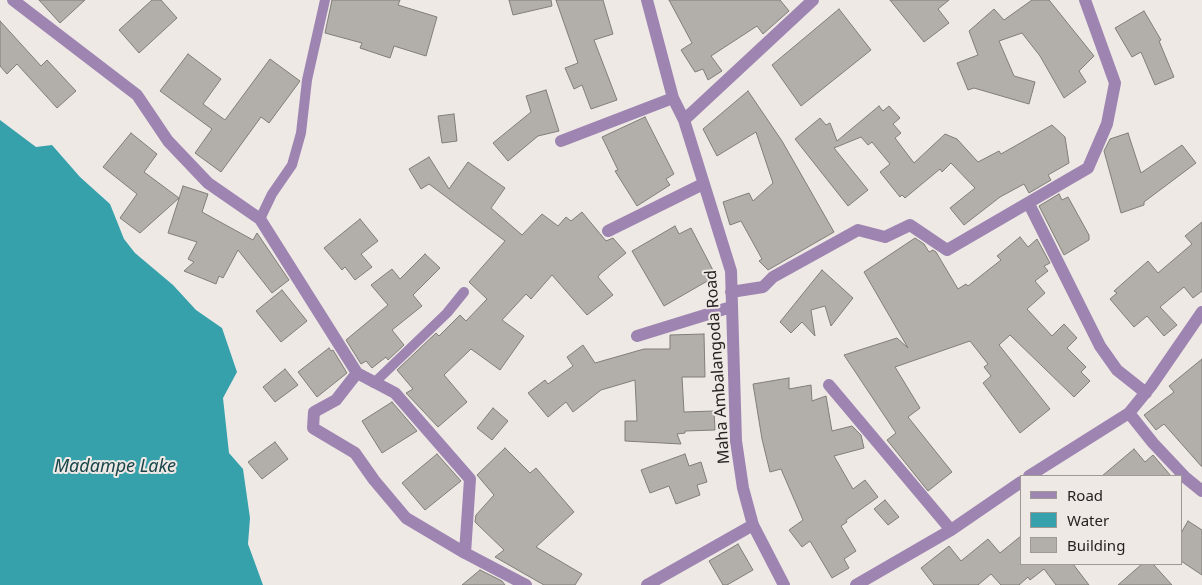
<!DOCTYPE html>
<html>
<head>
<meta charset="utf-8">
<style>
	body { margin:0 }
	#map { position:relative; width:1202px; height:585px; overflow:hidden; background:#efe9e6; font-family:"Noto Sans",sans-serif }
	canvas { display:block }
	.legend { position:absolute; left:1020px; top:475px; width:162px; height:90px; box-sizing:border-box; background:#efe9e6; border:1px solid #9e9997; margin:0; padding:6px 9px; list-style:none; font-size:15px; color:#252221 }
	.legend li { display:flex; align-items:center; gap:10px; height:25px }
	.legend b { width:25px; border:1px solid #9e9997 }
</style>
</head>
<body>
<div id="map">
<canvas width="1202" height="585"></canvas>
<ul class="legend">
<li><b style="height:6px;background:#9e85b1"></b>Road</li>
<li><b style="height:14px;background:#36a0ab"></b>Water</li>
<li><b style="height:14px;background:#b2aeaa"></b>Building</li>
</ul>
</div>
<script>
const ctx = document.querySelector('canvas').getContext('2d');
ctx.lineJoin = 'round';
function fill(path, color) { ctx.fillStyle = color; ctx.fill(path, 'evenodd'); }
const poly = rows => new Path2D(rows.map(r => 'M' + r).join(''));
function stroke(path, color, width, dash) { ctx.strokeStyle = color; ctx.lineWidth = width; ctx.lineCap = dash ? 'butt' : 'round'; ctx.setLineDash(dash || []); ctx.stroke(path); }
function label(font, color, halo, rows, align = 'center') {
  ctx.font = font + ' "Noto Sans",sans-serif'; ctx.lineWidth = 4; ctx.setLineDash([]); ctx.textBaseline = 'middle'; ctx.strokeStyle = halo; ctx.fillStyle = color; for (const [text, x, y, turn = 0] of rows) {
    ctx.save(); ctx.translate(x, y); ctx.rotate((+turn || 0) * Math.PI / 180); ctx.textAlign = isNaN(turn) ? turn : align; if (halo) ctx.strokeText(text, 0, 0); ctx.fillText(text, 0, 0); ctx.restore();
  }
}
fill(poly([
	[0,120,36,147,52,145,80,177,110,204,124,239,135,253,173,285,196,310,222,328,237,372,223,398,229,453,243,469,250,518,248,544,263,585,0,585]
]), '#36a0ab');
const building = poly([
	[39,0,85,0,60,23,39,0],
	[152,0,161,0,177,18,139,53,119,30,152,0],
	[332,0,400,0,398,5,437,17,426,56,394,46,390,58,360,48,362,43,325,33,332,0],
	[509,0,551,0,552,6,513,15,509,0],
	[556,0,603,0,613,34,594,40,617,100,591,109,582,85,574,89,565,68,578,63,556,0],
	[669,0,780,0,789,11,763,34,757,26,711,56,722,71,708,80,703,69,695,72,681,50,692,43,669,0],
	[890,0,949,0,938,9,949,23,924,42,890,0],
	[1032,0,1049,0,1094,56,1079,71,1086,82,1064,98,1040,56,1022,33,999,41,1014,76,1035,82,1029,104,974,88,968,90,957,63,978,55,969,31,994,9,1004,20,1032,0],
	[839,9,871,50,801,106,772,65,839,9],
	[1144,11,1161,40,1159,41,1174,77,1155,85,1141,52,1132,57,1115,28,1144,11],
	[0,21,41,66,47,60,76,91,57,108,17,64,7,74,0,66,0,21],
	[188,54,221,79,203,104,225,120,270,59,300,81,269,123,261,117,221,172,195,153,212,129,160,91,188,54],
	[546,90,559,131,538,136,508,161,493,143,531,112,526,96,546,90],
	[748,91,782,141,834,232,768,270,759,261,762,259,741,221,730,225,723,202,749,193,753,201,773,183,756,132,717,156,703,129,748,91],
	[879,106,883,111,889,106,900,118,893,124,901,133,895,138,914,163,945,134,957,139,978,162,999,151,1001,154,1052,125,1065,137,1069,163,1048,175,1051,180,1029,193,1024,184,1000,197,964,225,950,208,975,188,951,163,942,172,940,169,905,198,902,195,900,197,880,172,890,164,872,142,868,145,861,137,834,148,868,190,848,206,795,139,820,118,826,125,830,123,837,141,879,106],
	[454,114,457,141,442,143,438,116,454,114],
	[645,117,674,174,666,179,670,185,637,206,615,171,618,170,602,137,645,117],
	[131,133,157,154,144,172,179,198,140,233,120,218,137,194,103,167,131,133],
	[1128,133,1141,173,1182,145,1196,163,1144,202,1144,205,1121,213,1104,151,1110,139,1128,133],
	[429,157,449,189,468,162,505,188,491,208,522,235,542,214,558,226,566,217,571,221,582,212,606,241,613,238,626,253,600,274,598,277,613,295,587,315,552,275,531,299,526,294,502,320,524,336,500,370,471,349,444,375,467,402,438,427,406,393,413,389,397,370,436,333,439,336,460,315,466,321,487,299,469,282,505,241,429,184,421,189,409,169,429,157],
	[183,186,208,194,202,212,253,240,257,233,289,280,272,293,238,250,223,278,219,276,216,284,184,271,194,262,188,259,197,242,168,233,183,186],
	[1059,194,1062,200,1068,197,1089,235,1089,240,1064,255,1039,206,1059,194],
	[360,219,378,241,361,254,372,267,355,280,345,267,342,270,324,248,360,219],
	[1202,222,1202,291,1193,298,1184,287,1160,307,1177,325,1164,336,1147,316,1134,327,1110,299,1117,293,1114,291,1148,261,1158,273,1192,244,1185,236,1202,222],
	[675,226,679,234,691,228,716,276,664,306,632,251,675,226],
	[1020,237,1028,247,1037,239,1050,263,1044,266,1048,271,1035,281,1045,293,1027,309,1052,336,1064,324,1077,338,1067,348,1086,367,1081,372,1090,381,1074,397,1010,335,999,345,1050,409,1020,433,983,383,991,376,984,367,988,364,970,341,895,367,920,408,908,417,952,472,928,491,887,440,896,433,844,355,897,338,908,348,864,272,915,238,924,244,929,252,933,250,936,252,958,289,966,284,968,286,1001,260,997,256,1020,237],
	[425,254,440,268,413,295,422,306,392,330,404,345,388,360,386,357,372,368,366,361,361,364,346,340,388,305,371,285,392,269,400,279,425,254],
	[822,270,853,298,831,326,825,306,811,310,815,336,802,322,791,333,780,322,822,270],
	[282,290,307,321,281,342,256,311,282,290],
	[704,334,705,377,682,377,684,412,714,411,715,430,685,431,685,433,677,434,681,444,625,441,625,421,637,421,635,380,601,390,573,412,566,402,548,417,528,393,545,380,548,384,573,366,567,357,583,345,595,363,644,349,670,349,670,335,704,334],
	[329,348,331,351,333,350,347,373,317,397,298,372,329,348],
	[1202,359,1202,467,1164,424,1156,430,1144,415,1174,392,1169,386,1202,359],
	[285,369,298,385,275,402,263,387,285,369],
	[789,378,789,389,811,385,812,401,826,396,832,431,852,426,861,435,864,448,834,456,853,489,865,480,878,497,846,520,847,522,841,526,856,551,844,559,849,568,832,578,810,541,802,547,789,530,803,520,781,469,770,472,762,439,753,384,789,378],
	[392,402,417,431,382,453,362,421,392,402],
	[493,408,508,421,492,440,477,428,493,408],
	[275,442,288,459,262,479,248,462,275,442],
	[505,448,530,473,536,468,574,512,536,547,582,574,575,585,544,585,495,557,504,550,475,522,476,515,494,495,477,475,505,448],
	[1134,449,1145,462,1153,455,1171,476,1102,476,1134,449],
	[437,454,461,481,425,510,402,483,437,454],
	[685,454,689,466,701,462,707,482,697,485,700,495,676,504,669,486,650,493,641,470,685,454],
	[885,500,899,517,888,525,874,509,885,500],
	[1188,521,1202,530,1202,575,1181,561,1181,533,1188,521],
	[1021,536,1021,564,1073,564,1089,585,1056,585,1044,569,1030,580,1028,577,1019,585,1001,585,991,574,978,585,934,585,921,568,949,546,961,561,988,539,1000,553,1021,536],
	[738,544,753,570,727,585,723,585,709,561,738,544],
	[1142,564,1153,564,1172,585,1118,585,1142,564],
	[480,570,502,581,505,585,462,585,480,570]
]);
fill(building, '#b2aeaa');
stroke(building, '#817d79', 1);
stroke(poly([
	[260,219,272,194,292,165,301,133,307,80,325,0],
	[374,383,447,313,464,292]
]), '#9e85b1', 10);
stroke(poly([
	[13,0,137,95,168,141,208,183,260,219,357,373,395,393,470,479,465,553],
	[647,0,673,98,684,120,731,271,736,441,743,488,753,525,784,585],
	[684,120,813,0],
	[561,141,673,98],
	[1029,204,1100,346,1117,370,1146,393],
	[608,231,703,184],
	[731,292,763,287,773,277,858,230,885,237,910,225,947,250,1088,168,1107,124,1115,83,1085,0],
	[637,336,731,307],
	[357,373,336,400,314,412,313,428,355,453,374,480,406,518,465,553,526,585],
	[829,385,951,530],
	[1129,413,1153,443,1186,478,1202,491],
	[1029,476,1129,413,1151,386,1202,312],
	[647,585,753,525],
	[856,585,951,530,1021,482]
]), '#9e85b1', 12);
label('16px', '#252221', '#efe9e6', [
	["Maha Ambalangoda Road",718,367,-94]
]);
label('italic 18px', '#18464b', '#efe9e6', [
	["Madampe Lake",115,467]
]);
</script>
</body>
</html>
